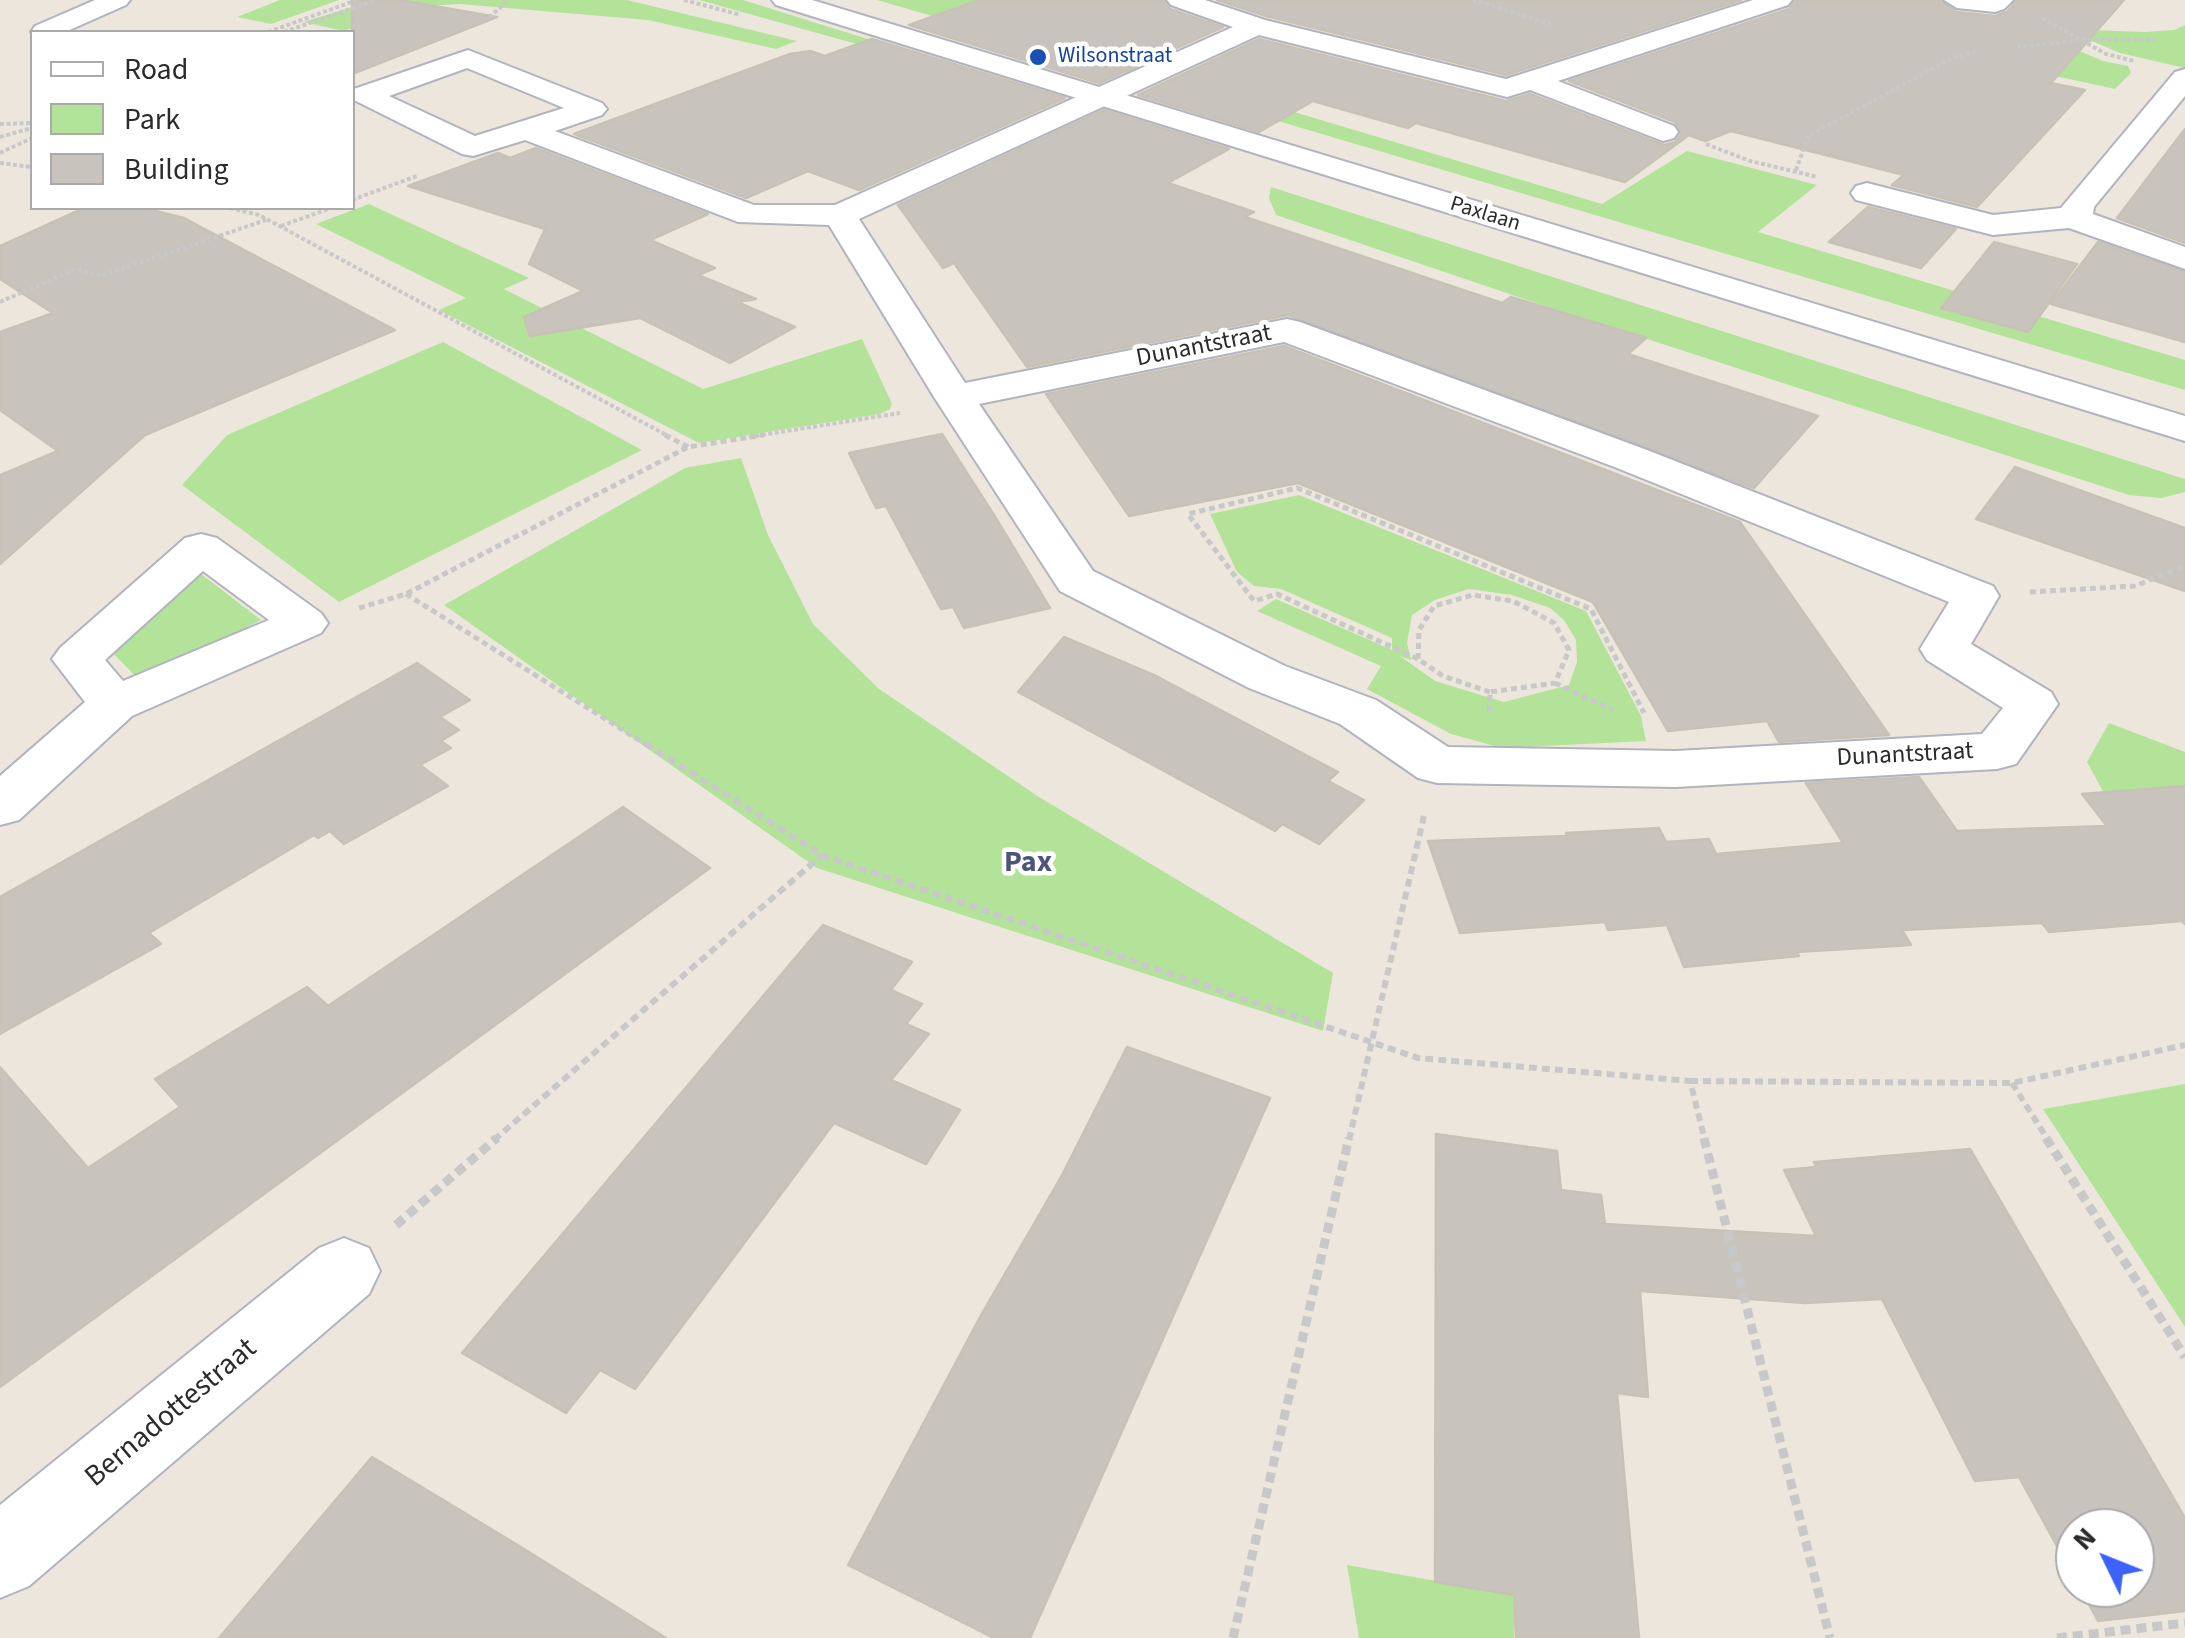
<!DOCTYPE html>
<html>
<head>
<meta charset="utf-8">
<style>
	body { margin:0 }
	#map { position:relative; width:2185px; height:1638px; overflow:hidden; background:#ede6dd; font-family:"Source Sans 3",sans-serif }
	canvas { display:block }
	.legend { position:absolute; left:30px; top:30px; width:325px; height:180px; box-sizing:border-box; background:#fff; border:2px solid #aaa; margin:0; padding:12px 18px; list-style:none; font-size:30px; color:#2b2b2b }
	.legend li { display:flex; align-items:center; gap:20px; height:50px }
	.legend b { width:50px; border:2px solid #aaa }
	.north { position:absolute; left:2055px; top:1508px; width:100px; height:100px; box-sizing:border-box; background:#fff; border:2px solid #aaa; border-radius:50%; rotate:313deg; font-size:28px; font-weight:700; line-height:40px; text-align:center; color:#2b2b2b }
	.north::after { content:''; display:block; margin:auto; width:35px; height:45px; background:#3d62fa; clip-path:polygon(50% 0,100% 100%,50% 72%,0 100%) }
</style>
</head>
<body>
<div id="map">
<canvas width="2185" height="1638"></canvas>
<ul class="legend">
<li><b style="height:12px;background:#fff"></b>Road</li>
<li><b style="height:28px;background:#b3e399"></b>Park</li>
<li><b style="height:28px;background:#c8c3bc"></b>Building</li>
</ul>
<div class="north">N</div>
</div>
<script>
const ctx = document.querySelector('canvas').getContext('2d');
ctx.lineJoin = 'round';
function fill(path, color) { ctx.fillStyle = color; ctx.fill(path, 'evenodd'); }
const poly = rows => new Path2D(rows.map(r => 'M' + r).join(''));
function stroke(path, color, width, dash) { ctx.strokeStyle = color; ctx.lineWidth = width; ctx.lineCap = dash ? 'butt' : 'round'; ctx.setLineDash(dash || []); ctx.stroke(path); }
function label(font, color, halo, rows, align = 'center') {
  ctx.font = font + ' "Source Sans 3",sans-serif'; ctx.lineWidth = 9; ctx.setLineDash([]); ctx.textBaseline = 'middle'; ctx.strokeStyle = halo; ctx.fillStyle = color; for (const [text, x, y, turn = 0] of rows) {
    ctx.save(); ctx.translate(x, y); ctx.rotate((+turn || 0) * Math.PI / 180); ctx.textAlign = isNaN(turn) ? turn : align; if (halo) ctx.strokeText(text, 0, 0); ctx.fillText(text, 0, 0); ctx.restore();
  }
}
fill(poly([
	[280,0,339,0,271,24,237,17],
	[376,0,627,0,797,41,776,49,648,20,460,4,407,7,344,31,303,22],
	[699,0,743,0,941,62,932,65],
	[877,0,974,0,1161,57,1128,73],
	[1900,5,1999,17,2103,61,2128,66,2131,73,2115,89,1977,59],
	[2185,25,2185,68,2120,53,2063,29,2145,32,2174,30],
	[1177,77,1602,204,1687,151,1817,185,1758,232,2185,360,2185,390,1160,86],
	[1271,187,2185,479,2185,492,2161,498,2129,495,1545,306,1276,215,1269,198],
	[369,204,529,278,504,289,703,389,862,339,892,404,890,409,880,414,699,443,439,310,466,298,316,224],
	[443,342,642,450,339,602,182,485,227,435],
	[741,458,768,535,813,624,879,689,1039,797,1333,973,1323,1031,817,868,444,605,685,468],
	[1299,495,1586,611,1641,716,1646,741,1502,748,1451,734,1367,689,1381,666,1257,611,1276,599,1392,650,1392,638,1281,589,1254,586,1237,572,1210,514],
	[1469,589,1512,595,1550,608,1564,620,1576,640,1577,662,1569,685,1504,702,1435,681,1400,656,1411,660,1407,643,1412,615,1435,600],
	[201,574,261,620,140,681,110,650],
	[2109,723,2185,752,2185,836,2106,797,2087,762],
	[2185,1084,2185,1327,2043,1109],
	[1347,1565,1514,1595,1514,1638,1359,1638]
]), '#b3e399');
const building = poly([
	[352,0,400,0,497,17,352,74,352,0],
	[979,0,1163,0,1170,9,1223,27,1099,83,909,25,979,0],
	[1217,0,1741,0,1506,75,1266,16,1217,0],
	[1796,0,1940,0,1957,12,1995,16,2007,12,2017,0,2124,0,2051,83,2085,90,1977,207,1892,185,1904,175,1731,131,1705,141,1689,135,1625,182,1416,123,1408,128,1313,101,1259,132,1138,95,1259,39,1506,101,1530,94,1664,145,1675,142,1681,134,1675,122,1569,81,1789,9,1796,0],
	[872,39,1065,98,859,190,808,171,746,198,574,134,790,54,810,51,825,56,872,39],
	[1104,110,1229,149,1168,183,1254,212,1245,217,1502,303,1511,297,1646,338,1628,354,1818,416,1754,488,1288,315,1027,367,954,263,943,268,898,205,1104,110],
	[2185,129,2185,243,2117,218,2185,129],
	[536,148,708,214,650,240,715,268,698,275,756,299,737,302,795,327,730,363,640,318,530,336,524,317,583,291,529,264,545,229,408,186,498,153,510,158,536,148],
	[1868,207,1956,229,1921,268,1829,242,1868,207],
	[84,208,143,208,184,218,395,330,145,435,0,564,0,475,58,451,0,410,0,332,53,313,0,279,0,246,84,208],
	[1994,242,2077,264,2028,332,1941,308,1994,242],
	[2098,242,2185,272,2185,342,2051,304,2098,242],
	[1284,346,1740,522,1889,735,1779,742,1767,721,1668,731,1593,602,1298,483,1129,516,1046,394,1284,346],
	[942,434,994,515,1050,608,964,628,953,607,941,609,886,506,876,508,849,453,942,434],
	[2015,467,2185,528,2185,591,1976,519,2015,467],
	[1064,637,1156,676,1338,772,1328,781,1364,800,1319,844,1282,824,1275,831,1018,692,1064,637],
	[417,663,470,700,440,717,459,730,441,741,451,748,420,765,448,786,344,844,330,831,318,838,314,835,149,933,161,944,0,1034,0,897,417,663],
	[1919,777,1957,831,2107,826,2082,794,2185,786,2185,924,2182,921,2049,932,2042,923,1902,930,1911,945,1797,952,1799,956,1684,967,1667,925,1608,930,1605,922,1460,933,1428,841,1567,836,1566,833,1659,828,1666,842,1709,839,1716,854,1843,843,1806,783,1919,777],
	[623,807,710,868,0,1387,0,1067,88,1168,180,1107,155,1079,307,987,328,1006,623,807],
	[823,925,912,962,891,990,922,1004,906,1024,929,1034,891,1080,960,1110,926,1164,834,1123,635,1389,600,1370,566,1413,462,1353,823,925],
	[1127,1047,1270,1098,1030,1638,994,1638,848,1565,979,1319,1060,1179,1127,1047],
	[1436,1134,1557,1151,1561,1190,1601,1195,1605,1224,1816,1236,1784,1170,1816,1167,1814,1162,1970,1149,2185,1518,2185,1611,2098,1621,2080,1588,2135,1588,2135,1528,2075,1528,2075,1579,2019,1477,1975,1481,1882,1299,1805,1303,1640,1291,1648,1397,1617,1393,1639,1638,1516,1638,1514,1595,1435,1582,1436,1134],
	[372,1457,521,1547,666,1638,219,1638,372,1457]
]);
fill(building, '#c8c3bc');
stroke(building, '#c8c2b6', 2.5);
const minor = poly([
	[95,0,130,0,126,5,65,32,31,32,35,26,95,0],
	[1167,0,1205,0,1265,20,1506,79,1753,0,1792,0,1788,5,1558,81,1674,126,1678,132,1674,138,1663,141,1530,90,1507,97,1259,35,859,219,965,383,1287,319,1300,322,1647,450,1993,586,1999,596,1971,644,2051,692,2058,704,2016,764,1997,769,1676,787,1437,783,1418,778,1340,724,1249,688,1060,591,934,397,829,225,738,222,525,140,473,156,462,154,352,99,354,89,468,50,602,103,607,109,602,115,555,131,754,205,835,205,1233,27,1171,5,1167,0],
	[467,68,564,108,475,136,389,96,467,68],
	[1284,342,1617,468,1949,602,1920,649,1927,660,2003,708,1982,734,1676,751,1448,747,1376,700,1285,666,1093,571,979,404,1284,342],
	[1944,0,2013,0,2004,9,1995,12,1957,8,1944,0],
	[2185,69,2185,96,2094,207,2093,214,2185,247,2185,269,2069,228,1993,235,1856,200,1851,193,1856,186,1867,183,1993,215,2061,208,2175,72,2185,69],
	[201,534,217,538,321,613,328,623,321,633,132,716,19,820,0,825,0,776,85,702,52,659,60,648,185,538,201,534],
	[203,571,269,620,123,681,105,660,203,571],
	[344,1238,369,1248,380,1271,369,1294,29,1586,0,1598,0,1505,319,1248,344,1238]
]);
const tertiary = poly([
	[772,0,812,0,2185,416,2185,441,776,5,772,0]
]);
stroke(minor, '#b1b3be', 4);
stroke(tertiary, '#b1b3be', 4);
stroke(poly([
	[684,0,741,15],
	[1473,0,1551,24],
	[489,17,509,0],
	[2042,18,2106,54,2134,61],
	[268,32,357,0],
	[284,32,376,0],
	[2017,47,2082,40,2155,40],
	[0,124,32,123],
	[0,137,32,128],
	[1706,144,1750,161,1818,177],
	[0,153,32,138],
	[0,163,32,167],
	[1796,170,1808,136,1955,57,1975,52],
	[352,200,417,176],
	[230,208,259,215,670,437],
	[281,226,331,208],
	[0,302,76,269,101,276,266,220],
	[749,437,900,413]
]), '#c8c8c8', 4, [4, 2.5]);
stroke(poly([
	[665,435,688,447],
	[2030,592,2135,586,2185,566],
	[406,594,650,747],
	[359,608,406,594,688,447,764,435],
	[1418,659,1419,630,1434,606,1473,595,1513,601,1554,623,1569,650,1555,683,1490,692,1489,711],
	[1555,683,1613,710],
	[1490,692,1443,676,1418,659,1277,594,1254,601,1188,514,1297,488,1591,609,1644,713]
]), '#c8c8c8', 5, [6, 4]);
stroke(poly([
	[646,744,822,855,1418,1058,1690,1081,1705,1140],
	[1690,1081,2012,1083,2185,1045],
	[2012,1083,2048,1140],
	[494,1140,822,855],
	[1349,1140,1424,816]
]), '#c8c8c8', 6, [8, 5]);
stroke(poly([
	[1704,1138,1830,1638],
	[2046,1138,2185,1357],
	[396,1225,497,1138],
	[1233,1638,1349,1138],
	[2057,1638,2185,1623]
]), '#c8c8c8', 9, [10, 6]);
fill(minor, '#fff');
fill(tertiary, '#fff');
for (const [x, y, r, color] of [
	[1038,57,10,"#1a4fb4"]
]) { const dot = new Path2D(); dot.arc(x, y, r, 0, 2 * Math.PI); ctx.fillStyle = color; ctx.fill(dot); stroke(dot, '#fff', 4); }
label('22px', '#164399', '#fff', [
	["Wilsonstraat",1058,57]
], 'left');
label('22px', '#2b2b2b', '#fff', [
	["Paxlaan",1485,215,17]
]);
label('25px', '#2b2b2b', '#fff', [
	["Dunantstraat",1204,347,-11],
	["Dunantstraat",1905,756,-3]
]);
label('bold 30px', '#4b547b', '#fff', [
	["Pax",1028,864]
]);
label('30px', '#2b2b2b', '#fff', [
	["Bernadottestraat",172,1414,-40]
]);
</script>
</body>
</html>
